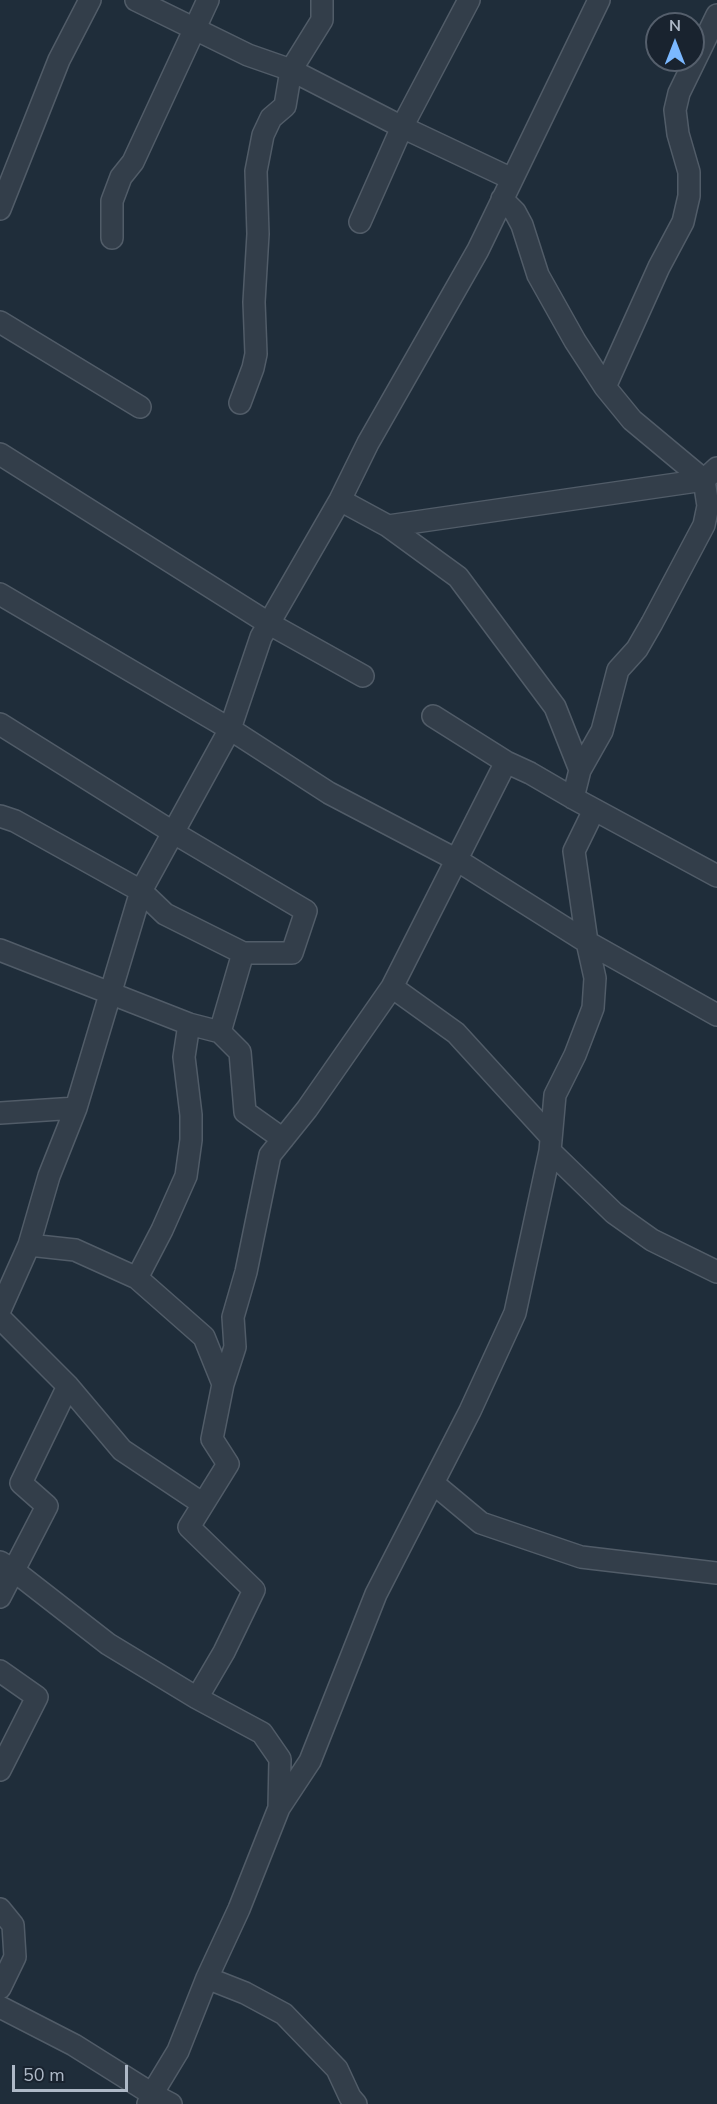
<!DOCTYPE html>
<html>
<head>
<meta charset="utf-8">
<style>
	body { margin:0 }
	#map { position:relative; width:717px; height:2104px; overflow:hidden; background:#1f2d3a; font-family:"Nunito Sans",sans-serif }
	canvas { display:block }
	.north { position:absolute; left:645px; top:12px; width:60px; height:60px; box-sizing:border-box; background:#19232f; border:2px solid #555f6c; border-radius:50%; rotate:0deg; font-size:16px; font-weight:700; line-height:24px; text-align:center; color:#aeb9c7 }
	.north::after { content:''; display:block; margin:auto; width:21px; height:27px; background:#7bb8ff; clip-path:polygon(50% 0,100% 100%,50% 72%,0 100%) }
	.scale { position:absolute; left:12px; top:2065px; width:116px; height:27px; box-sizing:border-box; border:3px solid #aeb9c7; border-top:0; padding-left:8px; font-size:18px; line-height:21px; white-space:nowrap; color:#aeb9c7; -webkit-text-stroke:4px #19232f; paint-order:stroke }
</style>
</head>
<body>
<div id="map">
<canvas width="717" height="2104"></canvas>
<div class="north">N</div>
<div class="scale">50 m</div>
</div>
<script>
const ctx = document.querySelector('canvas').getContext('2d');
ctx.lineJoin = 'round';
const poly = rows => new Path2D(rows.map(r => 'M' + r).join(''));
function stroke(path, color, width, dash) { ctx.strokeStyle = color; ctx.lineWidth = width; ctx.lineCap = dash ? 'butt' : 'round'; ctx.setLineDash(dash || []); ctx.stroke(path); }
const minor = poly([
	[136,0,248,55,291,70,402,127,360,222],
	[469,0,402,127,512,179],
	[502,199,515,212,522,225,538,275,575,341,605,387,632,420,704,480,708,506,704,525,652,623,637,649,618,670,602,731,580,770],
	[0,209,59,60,90,0],
	[112,238,112,201,121,177,133,162,208,0],
	[0,322,140,407],
	[605,387,659,267,683,222,689,196,689,172,678,134,675,110,679,93,717,15],
	[240,403,253,368,256,354,254,302,258,234,256,171,263,135,271,118,285,106,291,70,322,20,322,0],
	[0,454,268,623,363,676],
	[340,500,388,526,704,480,717,468],
	[388,526,458,577,555,707,580,770,573,798],
	[0,594,230,729,329,793,457,860,587,942,717,1015],
	[433,716,506,762,530,773,573,798,717,876],
	[0,724,174,833,306,911,292,953,243,953],
	[594,810,574,851,587,942,595,978,593,1008,575,1055,555,1095,550,1151,614,1213,652,1240,717,1272],
	[0,816,15,821,141,891,165,914,243,953,220,1032,189,1024,0,950],
	[392,987,456,1033,551,1137],
	[220,1032,240,1052,245,1112,283,1139],
	[0,1113,76,1108],
	[29,1245,75,1250,137,1278,162,1230,186,1176,191,1140,191,1115,184,1057,189,1024],
	[137,1278,204,1337,223,1384,212,1439,228,1464,189,1527,254,1590,224,1652,197,1698],
	[0,1310,29,1245,49,1176,76,1108,141,891,230,729,261,637,340,500,368,443,478,250,599,0],
	[0,1318,68,1386,122,1450,203,1504],
	[223,1384,235,1347,233,1317,246,1272,270,1155,307,1109,392,987,506,762],
	[433,1483,481,1523,581,1557,717,1573],
	[0,1562,13,1570,108,1644,197,1698,262,1733,280,1759,279,1808,239,1909,207,1978,178,2051,152,2094,74,2045,0,2007],
	[0,1597,47,1506,21,1483,68,1386],
	[0,1671,37,1697,0,1770],
	[279,1808,310,1761,376,1594,470,1411,515,1313,550,1151],
	[0,1909,13,1925,15,1957,0,1988],
	[207,1978,245,1993,284,2014,337,2069,350,2097,356,2104],
	[148,2104,152,2094,171,2104]
]);
stroke(minor, '#515c68', 24);
stroke(minor, '#333e4a', 21);
</script>
</body>
</html>
